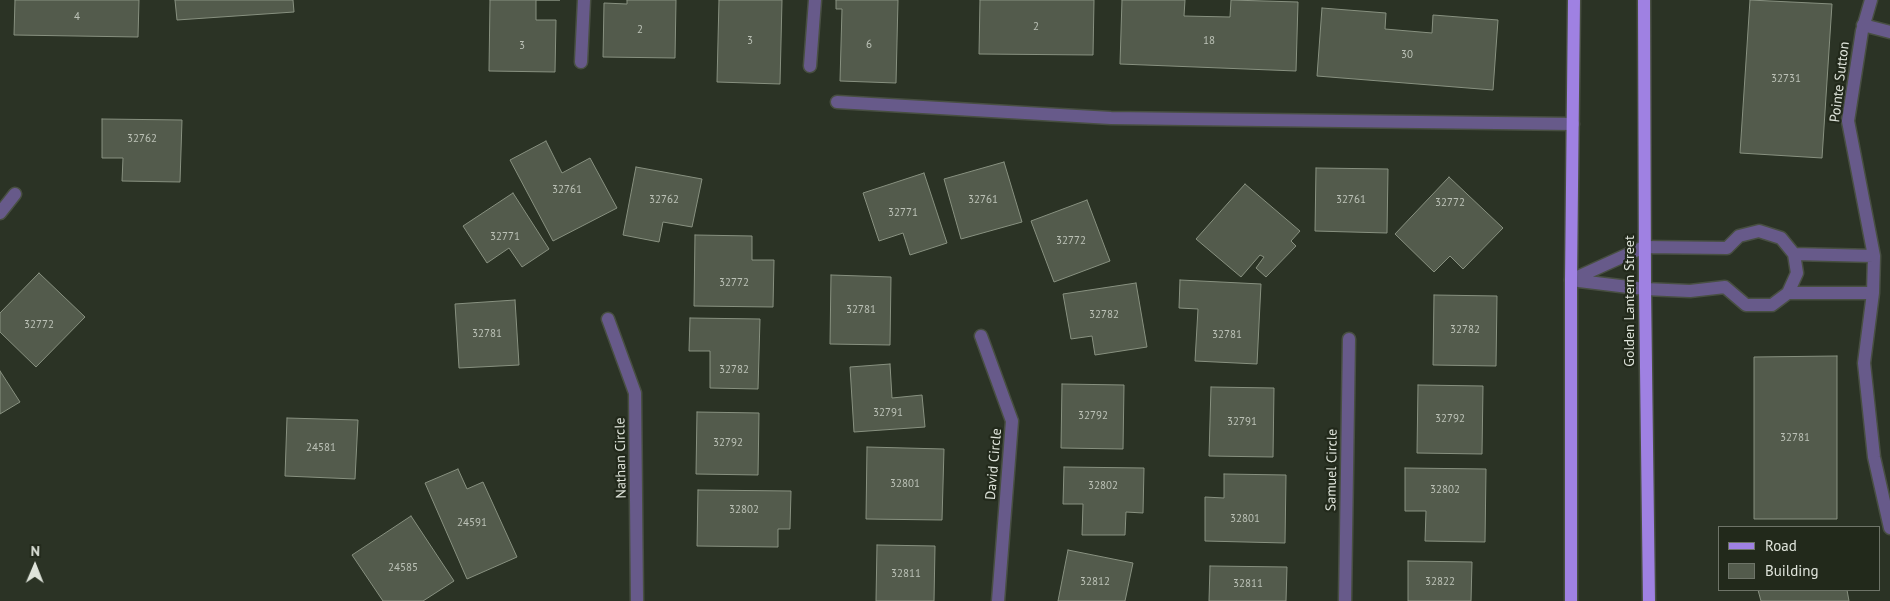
<!DOCTYPE html>
<html>
<head>
<meta charset="utf-8">
<style>
	body { margin:0 }
	#map { position:relative; width:1890px; height:601px; overflow:hidden; background:#2b3325; font-family:"PT Sans",sans-serif }
	canvas { display:block }
	.legend { position:absolute; left:1718px; top:526px; width:162px; height:65px; box-sizing:border-box; background:#22291b; border:1px solid #6e7468; margin:0; padding:6px 9px; list-style:none; font-size:15px; color:#dfe4db }
	.legend li { display:flex; align-items:center; gap:10px; height:25px }
	.legend b { width:25px; border:1px solid #6e7468 }
	.north { position:absolute; left:10px; top:541px; width:50px; height:50px; -webkit-text-stroke:4px #22291b; paint-order:stroke; rotate:1deg; font-size:14px; font-weight:700; line-height:20px; text-align:center; color:#dfe4db }
	.north::after { content:''; display:block; margin:auto; width:18px; height:22px; background:#dfe4db; clip-path:polygon(50% 0,100% 100%,50% 72%,0 100%) }
</style>
</head>
<body>
<div id="map">
<canvas width="1890" height="601"></canvas>
<ul class="legend">
<li><b style="height:6px;background:#9f81e2"></b>Road</li>
<li><b style="height:14px;background:#535b4c"></b>Building</li>
</ul>
<div class="north">N</div>
</div>
<script>
const ctx = document.querySelector('canvas').getContext('2d');
ctx.lineJoin = 'round';
function fill(path, color) { ctx.fillStyle = color; ctx.fill(path, 'evenodd'); }
const poly = rows => new Path2D(rows.map(r => 'M' + r).join(''));
function stroke(path, color, width, dash) { ctx.strokeStyle = color; ctx.lineWidth = width; ctx.lineCap = dash ? 'butt' : 'round'; ctx.setLineDash(dash || []); ctx.stroke(path); }
function label(font, color, halo, rows, align = 'center') {
  ctx.font = font + ' "PT Sans",sans-serif'; ctx.lineWidth = 4.5; ctx.setLineDash([]); ctx.textBaseline = 'middle'; ctx.strokeStyle = halo; ctx.fillStyle = color; for (const [text, x, y, turn = 0] of rows) {
    ctx.save(); ctx.translate(x, y); ctx.rotate((+turn || 0) * Math.PI / 180); ctx.textAlign = isNaN(turn) ? turn : align; if (halo) ctx.strokeText(text, 0, 0); ctx.fillText(text, 0, 0); ctx.restore();
  }
}
const building = poly([
	[15,0,139,0,138,37,14,35,15,0],
	[175,0,293,0,294,12,177,20,175,0],
	[490,0,560,0,536,0,536,20,556,20,555,72,489,71,490,0],
	[627,0,676,0,675,58,603,57,604,3,627,4,627,0],
	[719,0,782,0,780,84,717,82,719,0],
	[836,0,898,0,896,83,840,81,842,9,836,9,836,0],
	[980,0,1094,0,1093,55,979,54,980,0],
	[1122,0,1185,0,1184,16,1230,17,1231,0,1298,2,1296,71,1120,64,1122,0],
	[1750,0,1832,4,1822,158,1740,153,1750,0],
	[1322,8,1386,13,1385,29,1432,33,1433,15,1498,20,1493,90,1317,76,1322,8],
	[102,119,182,120,180,182,122,181,123,158,102,158,102,119],
	[546,141,562,173,590,158,617,208,553,241,510,160,546,141],
	[1004,162,1022,222,961,239,944,179,1004,162],
	[636,167,702,179,692,227,663,222,659,242,623,235,636,167],
	[1316,168,1388,169,1387,233,1315,231,1316,168],
	[924,173,947,243,910,255,903,233,879,241,863,193,924,173],
	[1449,177,1503,228,1463,269,1450,256,1434,272,1395,234,1449,177],
	[1245,184,1300,231,1291,241,1296,246,1266,277,1256,268,1264,257,1260,255,1241,277,1196,239,1245,184],
	[513,193,549,249,522,267,509,248,487,263,463,226,513,193],
	[1087,200,1110,261,1054,282,1031,221,1087,200],
	[695,235,752,236,752,260,774,260,773,307,694,306,695,235],
	[39,273,85,317,36,367,0,332,0,313,39,273],
	[831,275,891,277,890,345,830,344,831,275],
	[1180,280,1261,284,1257,364,1195,361,1198,309,1179,308,1180,280],
	[1136,283,1147,347,1095,355,1092,336,1071,339,1063,294,1136,283],
	[1434,295,1497,296,1496,366,1433,365,1434,295],
	[515,300,519,365,459,368,455,304,515,300],
	[690,318,760,319,758,389,710,388,710,351,689,351,690,318],
	[1837,356,1837,519,1754,519,1754,357,1837,356],
	[890,364,892,398,922,395,925,427,854,432,850,367,890,364],
	[0,371,20,402,0,414,0,371],
	[1062,384,1124,385,1123,449,1061,448,1062,384],
	[1418,385,1483,386,1482,454,1417,453,1418,385],
	[1211,387,1274,388,1273,457,1209,456,1211,387],
	[697,412,759,413,758,475,696,474,697,412],
	[287,418,358,420,355,479,285,476,287,418],
	[867,447,944,449,942,520,866,519,867,447],
	[1064,467,1144,468,1143,513,1126,512,1125,535,1082,535,1083,504,1063,504,1064,467],
	[1405,468,1486,469,1485,542,1425,541,1426,511,1405,511,1405,468],
	[458,469,467,489,483,482,517,557,467,579,425,483,458,469],
	[1224,474,1286,475,1285,543,1205,541,1205,497,1224,498,1224,474],
	[698,490,791,491,790,529,778,529,778,547,697,546,698,490],
	[411,516,454,581,423,601,383,601,352,555,411,516],
	[877,545,935,546,934,601,876,601,877,545],
	[1068,550,1133,563,1125,601,1058,601,1068,550],
	[1408,561,1472,562,1471,601,1408,601,1408,561],
	[1210,566,1287,567,1286,601,1209,601,1210,566],
	[1758,590,1847,590,1849,601,1761,601,1758,590]
]);
fill(building, '#535b4c');
stroke(building, '#889180', 1);
const minor = poly([
	[1871,0,1862,31,1848,121,1874,256,1873,293,1864,363,1874,457,1890,528],
	[1863,25,1890,32],
	[581,62,584,0],
	[810,66,815,0],
	[837,102,1111,118,1573,124],
	[0,213,15,194],
	[1571,280,1644,247,1727,248,1739,236,1759,231,1781,238,1794,254,1874,256],
	[1571,280,1645,289,1690,291,1725,287,1746,305,1772,305,1788,293,1873,293],
	[1788,293,1797,273,1794,254],
	[608,319,635,393,637,601],
	[981,336,1012,421,998,601],
	[1345,601,1349,339]
]);
const major = poly([
	[1644,0,1645,289,1649,601],
	[1571,601,1571,280,1574,0]
]);
stroke(minor, '#484f42', 15);
stroke(major, '#484f42', 15);
stroke(minor, '#675a8a', 12);
stroke(major, '#9f81e2', 12);
label('11px', '#bcc2b7', null, [
	["4",77,17],
	["2",1036,27],
	["2",640,30],
	["3",750,41],
	["18",1209,41],
	["6",869,45],
	["3",522,46],
	["30",1407,55],
	["32731",1786,79],
	["32762",142,139],
	["32761",567,190],
	["32762",664,200],
	["32761",983,200],
	["32761",1351,200],
	["32772",1450,203],
	["32771",903,213],
	["32771",505,237],
	["32772",1071,241],
	["32772",734,283],
	["32781",861,310],
	["32782",1104,315],
	["32772",39,325],
	["32782",1465,330],
	["32781",487,334],
	["32781",1227,335],
	["32782",734,370],
	["32791",888,413],
	["32792",1093,416],
	["32792",1450,419],
	["32791",1242,422],
	["32781",1795,438],
	["32792",728,443],
	["24581",321,448],
	["32801",905,484],
	["32802",1103,486],
	["32802",1445,490],
	["32802",744,510],
	["32801",1245,519],
	["24591",472,523],
	["24585",403,568],
	["32811",906,574],
	["32812",1095,582],
	["32822",1440,582],
	["32811",1248,584]
]);
label('14px', '#dfe4db', '#22291b', [
	["Pointe Sutton",1840,82,-83],
	["Golden Lantern Street",1630,301,-90],
	["Nathan Circle",621,458,-91],
	["David Circle",994,464,-85],
	["Samuel Circle",1332,470,-89]
]);
</script>
</body>
</html>
